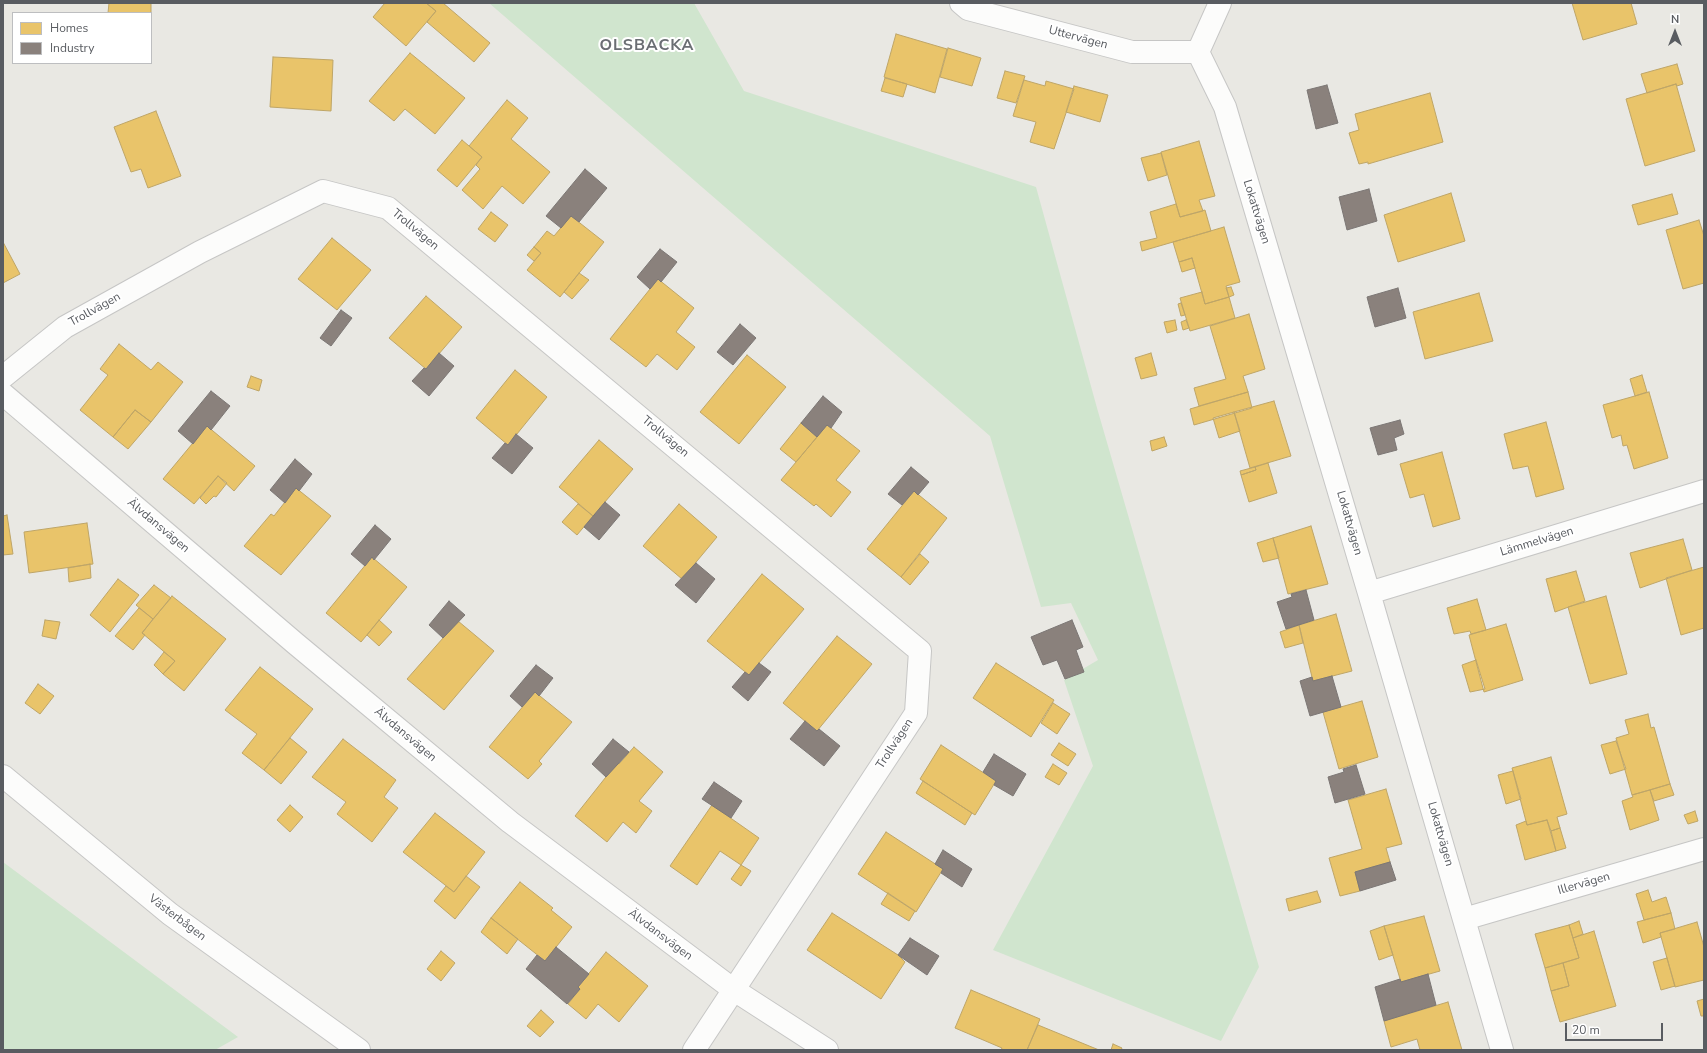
<!DOCTYPE html>
<html>
<head>
<meta charset="utf-8">
<style>
	body { margin:0 }
	#map { position:relative; width:1707px; height:1053px; overflow:hidden; background:#e9e8e3; font-family:"Nunito Sans",sans-serif }
	canvas { display:block }
	.frame { position:absolute; inset:0; border:4px solid #595c61; pointer-events:none }
	.legend { position:absolute; left:12px; top:12px; width:140px; height:52px; box-sizing:border-box; background:#fff; border:1px solid #bdbec0; margin:0; padding:5px 7px; list-style:none; font-size:12px; color:#595c61 }
	.legend li { display:flex; align-items:center; gap:8px; height:20px }
	.legend b { width:20px; border:1px solid #bdbec0 }
	.north { position:absolute; left:1655px; top:12px; width:40px; height:40px; -webkit-text-stroke:3px #fff; paint-order:stroke; rotate:0deg; font-size:11px; font-weight:700; line-height:16px; text-align:center; color:#595c61 }
	.north::after { content:''; display:block; margin:auto; width:14px; height:18px; background:#595c61; clip-path:polygon(50% 0,100% 100%,50% 72%,0 100%) }
	.scale { position:absolute; left:1565px; top:1023px; width:98px; height:18px; box-sizing:border-box; border:2px solid #595c61; border-top:0; padding-left:5px; font-size:12px; line-height:14px; white-space:nowrap; color:#595c61; -webkit-text-stroke:3px #fff; paint-order:stroke }
</style>
</head>
<body>
<div id="map">
<canvas width="1707" height="1053"></canvas>
<div class="frame"></div>
<ul class="legend">
<li><b style="height:11px;background:#e9c46a"></b>Homes</li>
<li><b style="height:11px;background:#8a817c"></b>Industry</li>
</ul>
<div class="north">N</div>
<div class="scale">20 m</div>
</div>
<script>
const ctx = document.querySelector('canvas').getContext('2d');
ctx.lineJoin = 'round';
function fill(path, color) { ctx.fillStyle = color; ctx.fill(path, 'evenodd'); }
const poly = rows => new Path2D(rows.map(r => 'M' + r).join(''));
function stroke(path, color, width, dash) { ctx.strokeStyle = color; ctx.lineWidth = width; ctx.lineCap = dash ? 'butt' : 'round'; ctx.setLineDash(dash || []); ctx.stroke(path); }
function label(font, color, halo, rows, align = 'center') {
  ctx.font = font + ' "Nunito Sans",sans-serif'; ctx.lineWidth = 4; ctx.setLineDash([]); ctx.textBaseline = 'middle'; ctx.strokeStyle = halo; ctx.fillStyle = color; for (const [text, x, y, turn = 0] of rows) {
    ctx.save(); ctx.translate(x, y); ctx.rotate((+turn || 0) * Math.PI / 180); ctx.textAlign = isNaN(turn) ? turn : align; if (halo) ctx.strokeText(text, 0, 0); ctx.fillText(text, 0, 0); ctx.restore();
  }
}
fill(poly([
	[489,3,694,3,744,91,1036,187,1097,408,1259,967,1221,1041,993,950,1093,766,1064,680,1098,660,1071,603,1041,607,990,436],
	[3,862,238,1037,215,1050,3,1050]
]), '#d0e5ce');
const homes = poly([
	[109,3,151,3,151,13,108,13,109,3],
	[385,3,426,3,436,11,406,46,373,17,385,3],
	[426,3,443,3,490,43,474,62,427,22,436,11,426,3],
	[1572,3,1631,3,1637,24,1583,40,1572,3],
	[896,34,947,49,935,93,884,77,896,34],
	[948,48,981,58,972,86,940,77,948,48],
	[410,53,465,98,435,134,405,109,394,121,369,101,410,53],
	[273,57,333,60,331,111,270,107,273,57],
	[1677,64,1683,84,1677,86,1676,84,1647,93,1641,74,1677,64],
	[1005,71,1025,76,1016,103,997,98,1005,71],
	[885,78,907,84,903,97,881,91,885,78],
	[1024,80,1045,86,1046,81,1074,89,1054,149,1030,142,1036,122,1013,116,1024,80],
	[1676,84,1695,151,1645,166,1626,99,1676,84],
	[1074,86,1108,95,1100,122,1066,112,1074,86],
	[1430,93,1443,142,1368,164,1368,162,1359,164,1349,133,1359,130,1355,114,1430,93],
	[507,100,528,118,511,139,550,172,523,204,502,186,483,209,462,190,480,169,476,165,482,157,469,146,507,100],
	[156,111,181,176,148,188,141,169,131,172,114,127,156,111],
	[462,140,482,157,457,187,437,170,462,140],
	[1199,141,1215,196,1199,200,1203,211,1180,217,1161,152,1199,141],
	[1161,153,1167,175,1148,181,1141,158,1161,153],
	[1451,193,1465,241,1398,262,1384,215,1451,193],
	[1672,194,1678,214,1638,225,1632,205,1672,194],
	[1176,204,1180,217,1205,210,1211,231,1142,251,1140,242,1157,238,1150,212,1176,204],
	[491,212,508,225,495,242,478,229,491,212],
	[571,216,604,242,560,297,527,270,541,253,534,247,547,231,554,236,571,216],
	[1699,220,1704,236,1704,283,1683,289,1666,230,1699,220],
	[1224,227,1240,282,1226,286,1229,297,1205,304,1192,258,1179,262,1173,242,1224,227],
	[332,238,371,270,337,310,298,279,332,238],
	[3,242,20,274,3,283,3,242],
	[534,247,541,253,534,261,527,255,534,247],
	[1192,258,1195,268,1182,272,1179,262,1192,258],
	[579,273,589,280,572,299,564,292,579,273],
	[658,279,694,308,676,332,695,347,677,370,657,354,646,367,610,339,658,279],
	[1231,287,1234,295,1229,297,1226,288,1231,287],
	[1202,292,1205,304,1229,297,1235,318,1190,331,1180,298,1202,292],
	[1479,293,1493,341,1425,359,1413,312,1479,293],
	[426,296,462,327,426,369,389,338,426,296],
	[1181,303,1185,315,1181,316,1178,304,1181,303],
	[1249,314,1265,369,1243,376,1248,392,1199,406,1194,388,1226,379,1210,326,1249,314],
	[1175,320,1177,330,1167,333,1164,322,1175,320],
	[1186,320,1189,328,1183,330,1181,322,1186,320],
	[119,344,151,370,158,362,183,382,151,422,135,410,113,437,80,410,108,375,100,369,119,344],
	[1151,353,1157,375,1141,379,1135,358,1151,353],
	[747,355,786,387,739,444,700,412,747,355],
	[515,370,547,397,508,445,476,418,515,370],
	[1642,375,1647,392,1635,396,1630,379,1642,375],
	[251,376,262,380,259,391,247,387,251,376],
	[1248,392,1252,408,1194,425,1190,409,1248,392],
	[1649,392,1668,458,1634,469,1627,445,1623,446,1621,435,1612,438,1603,405,1649,392],
	[1274,401,1291,456,1250,468,1234,412,1274,401],
	[135,410,151,422,128,449,113,437,135,410],
	[1234,412,1240,431,1219,438,1213,418,1234,412],
	[1546,422,1564,489,1536,497,1528,466,1513,469,1504,434,1546,422],
	[801,423,817,437,796,462,780,449,801,423],
	[827,425,860,451,836,480,851,492,831,517,816,504,814,506,781,480,827,425],
	[207,426,255,466,234,491,218,476,194,504,163,479,207,426],
	[1164,437,1167,446,1152,451,1150,441,1164,437],
	[599,440,633,469,593,516,559,487,599,440],
	[1442,452,1460,519,1433,527,1424,494,1410,498,1400,464,1442,452],
	[1268,463,1277,493,1249,502,1241,475,1256,470,1255,467,1268,463],
	[1255,467,1256,470,1241,475,1240,471,1255,467],
	[218,476,227,483,216,497,214,496,206,504,200,498,218,476],
	[296,488,331,516,281,575,244,546,271,514,274,516,296,488],
	[914,491,947,518,901,577,867,549,914,491],
	[578,504,593,516,577,535,562,522,578,504],
	[679,504,717,537,682,579,643,546,679,504],
	[7,515,13,554,3,555,3,516,7,515],
	[87,523,93,564,29,573,24,532,87,523],
	[1311,526,1328,584,1288,594,1273,538,1311,526],
	[1273,538,1279,558,1263,562,1257,543,1273,538],
	[1683,539,1692,570,1640,588,1630,553,1683,539],
	[920,554,929,562,910,585,901,577,920,554],
	[372,557,407,587,361,642,326,613,372,557],
	[90,564,91,578,69,582,68,568,90,564],
	[1704,567,1704,628,1681,635,1666,578,1704,567],
	[1576,571,1585,601,1555,612,1546,579,1576,571],
	[762,574,804,609,749,675,707,641,762,574],
	[118,579,139,595,110,632,90,615,118,579],
	[154,585,171,598,153,619,136,605,154,585],
	[172,596,226,639,184,691,163,674,175,661,142,633,172,596],
	[1606,596,1627,674,1590,684,1568,607,1606,596],
	[1477,599,1486,630,1471,634,1470,631,1454,634,1447,608,1477,599],
	[139,608,153,619,142,633,145,635,133,650,115,636,139,608],
	[1336,614,1352,671,1313,681,1299,625,1336,614],
	[45,620,60,622,56,639,42,636,45,620],
	[379,620,392,632,379,646,367,635,379,620],
	[458,621,494,651,444,710,407,679,458,621],
	[1506,624,1523,680,1484,692,1469,635,1506,624],
	[1299,625,1303,643,1285,648,1280,632,1299,625],
	[837,636,872,664,817,731,783,703,837,636],
	[164,652,175,661,163,674,154,665,164,652],
	[1476,660,1485,689,1470,692,1462,665,1476,660],
	[996,663,1054,700,1031,737,973,698,996,663],
	[260,667,313,709,264,770,242,753,257,734,225,710,260,667],
	[38,684,54,696,40,714,25,703,38,684],
	[535,692,572,722,539,761,542,764,528,779,489,747,535,692],
	[1362,701,1378,757,1339,769,1323,712,1362,701],
	[1053,703,1070,714,1057,734,1041,723,1053,703],
	[1648,714,1651,728,1654,727,1670,784,1632,795,1616,738,1629,734,1625,720,1648,714],
	[290,738,307,752,281,784,264,770,290,738],
	[343,739,396,780,384,797,398,808,372,842,337,814,346,802,312,777,343,739],
	[1616,741,1626,769,1610,774,1601,745,1616,741],
	[1059,743,1076,754,1068,766,1051,755,1059,743],
	[941,745,996,781,975,815,920,779,941,745],
	[634,747,663,772,639,801,652,811,636,833,623,822,607,842,575,816,617,763,619,764,634,747],
	[1551,757,1567,814,1557,817,1560,828,1551,831,1547,820,1527,825,1512,768,1551,757],
	[1053,764,1067,773,1059,785,1045,777,1053,764],
	[1513,771,1521,799,1506,804,1498,775,1513,771],
	[923,781,972,813,965,825,916,793,923,781],
	[1670,784,1674,795,1654,801,1650,790,1670,784],
	[1386,789,1402,844,1386,848,1390,862,1355,872,1360,891,1340,896,1329,858,1362,849,1348,800,1386,789],
	[1650,790,1659,820,1630,830,1622,801,1633,797,1632,795,1650,790],
	[290,805,303,817,290,832,277,820,290,805],
	[712,805,759,838,741,865,720,851,697,885,670,866,712,805],
	[1695,811,1698,821,1688,824,1684,815,1695,811],
	[435,813,485,852,454,892,403,852,435,813],
	[1547,820,1556,851,1525,860,1516,825,1526,821,1527,825,1547,820],
	[1560,828,1566,848,1556,851,1551,831,1560,828],
	[886,832,943,869,916,912,858,874,886,832],
	[741,865,751,871,741,886,731,879,741,865],
	[466,876,480,887,455,919,434,901,446,886,454,892,466,876],
	[520,882,553,908,551,910,572,927,545,961,491,918,520,882],
	[1648,890,1652,902,1666,897,1671,913,1644,920,1636,894,1648,890],
	[1317,891,1321,902,1289,911,1286,899,1317,891],
	[888,893,915,911,909,921,881,904,888,893],
	[832,913,898,955,905,962,881,999,807,950,832,913],
	[1671,913,1675,929,1660,933,1661,937,1643,943,1637,922,1671,913],
	[1424,916,1440,971,1401,982,1384,926,1424,916],
	[491,918,518,939,507,954,481,932,491,918],
	[1579,921,1583,934,1573,938,1569,925,1579,921],
	[1697,922,1704,947,1704,980,1675,987,1660,933,1697,922],
	[1569,925,1579,958,1545,968,1535,934,1569,925],
	[1384,926,1393,955,1379,960,1370,931,1384,926],
	[1594,931,1616,1006,1560,1022,1551,991,1569,986,1563,963,1579,958,1573,938,1594,931],
	[441,951,455,963,441,981,427,969,441,951],
	[606,952,648,986,619,1022,598,1004,586,1019,568,1004,580,989,578,987,606,952],
	[1667,958,1675,986,1661,990,1653,962,1667,958],
	[1563,963,1569,986,1551,991,1545,968,1563,963],
	[971,990,1040,1019,1027,1050,1001,1050,1002,1048,955,1028,971,990],
	[1704,999,1704,1016,1701,1016,1697,1001,1704,999],
	[1448,1002,1462,1050,1420,1050,1417,1039,1391,1047,1384,1021,1448,1002],
	[541,1010,554,1022,540,1037,527,1026,541,1010],
	[1038,1025,1099,1050,1027,1050,1038,1025],
	[1113,1044,1122,1048,1121,1050,1111,1050,1113,1044]
]);
fill(homes, '#e9c46a');
stroke(homes, '#bea567', 1);
const industry = poly([
	[1327,85,1338,123,1316,129,1307,90,1327,85],
	[585,169,607,188,579,222,571,216,561,228,546,216,585,169],
	[1369,189,1377,221,1347,230,1339,197,1369,189],
	[660,249,677,262,661,282,658,279,650,289,637,277,660,249],
	[1398,288,1406,318,1375,327,1367,297,1398,288],
	[341,310,352,318,331,346,320,338,341,310],
	[740,324,756,338,733,365,717,352,740,324],
	[439,353,454,366,429,396,412,381,424,368,426,369,439,353],
	[211,391,230,406,211,430,207,426,193,444,178,431,211,391],
	[823,396,842,412,831,428,827,425,817,437,801,423,823,396],
	[1400,420,1404,434,1394,438,1397,450,1378,455,1370,428,1400,420],
	[516,434,533,448,512,474,492,458,505,443,508,445,516,434],
	[295,459,312,474,299,491,296,488,285,503,270,490,295,459],
	[911,467,929,482,918,495,914,491,902,505,888,494,911,467],
	[605,502,620,515,599,540,584,527,605,502],
	[375,525,391,539,374,560,372,557,365,566,351,554,375,525],
	[696,563,715,579,696,603,675,585,696,563],
	[1306,590,1314,620,1286,629,1277,602,1292,597,1291,594,1306,590],
	[449,601,465,615,443,638,429,625,449,601],
	[1072,620,1083,647,1076,650,1084,672,1065,679,1057,660,1043,665,1031,637,1072,620],
	[759,663,771,672,748,701,732,687,745,672,749,675,759,663],
	[536,665,553,678,539,696,535,692,522,707,510,696,536,665],
	[1332,676,1341,707,1310,716,1300,681,1312,677,1313,681,1332,676],
	[805,721,817,731,819,729,840,746,824,766,790,739,805,721],
	[613,739,629,752,606,777,592,764,613,739],
	[994,754,1026,774,1013,796,994,785,996,781,983,772,994,754],
	[1356,765,1365,794,1335,803,1328,777,1344,772,1343,769,1356,765],
	[714,782,742,801,731,818,702,799,714,782],
	[943,850,972,869,962,887,941,873,943,869,935,864,943,850],
	[1390,862,1396,880,1360,891,1355,872,1390,862],
	[910,938,939,956,927,975,898,955,910,938],
	[556,947,589,974,578,987,580,989,567,1004,526,969,537,955,545,961,556,947],
	[1428,974,1436,1005,1384,1021,1375,987,1400,979,1401,982,1428,974]
]);
fill(industry, '#8a817c');
stroke(industry, '#7b7674', 1);
const minor = poly([
	[961,3,968,9,1132,52,1198,52],
	[1220,3,1198,52,1225,107,1369,593,1502,1050],
	[3,377,65,327,200,252,323,191,388,208,920,651,916,713,694,1050],
	[3,394,296,644,510,822,734,990,827,1050],
	[1369,593,1704,491],
	[1464,919,1704,849]
]);
const tertiary = poly([
	[3,776,170,914,359,1050]
]);
stroke(minor, '#c6c6c5', 24);
stroke(tertiary, '#c6c6c5', 24);
stroke(minor, '#fcfcfb', 22);
stroke(tertiary, '#fcfcfb', 22);
label('12px', '#595c61', '#fff', [
	["Uttervägen",1078,38,15],
	["Lokattvägen",1256,212,73],
	["Trollvägen",415,230,40],
	["Trollvägen",95,310,-29],
	["Trollvägen",665,437,40],
	["Lokattvägen",1349,523,74],
	["Älvdansvägen",158,526,40],
	["Lämmelvägen",1537,542,-17],
	["Älvdansvägen",405,735,40],
	["Trollvägen",895,744,-57],
	["Lokattvägen",1440,834,74],
	["Illervägen",1584,884,-16],
	["Västerbågen",177,918,37],
	["Älvdansvägen",660,935,37]
]);
ctx.letterSpacing = '1px';
label('bold 16px', '#6a6e73', '#fff', [
	["OLSBACKA",647,46]
]);
ctx.letterSpacing = '0px';
</script>
</body>
</html>
